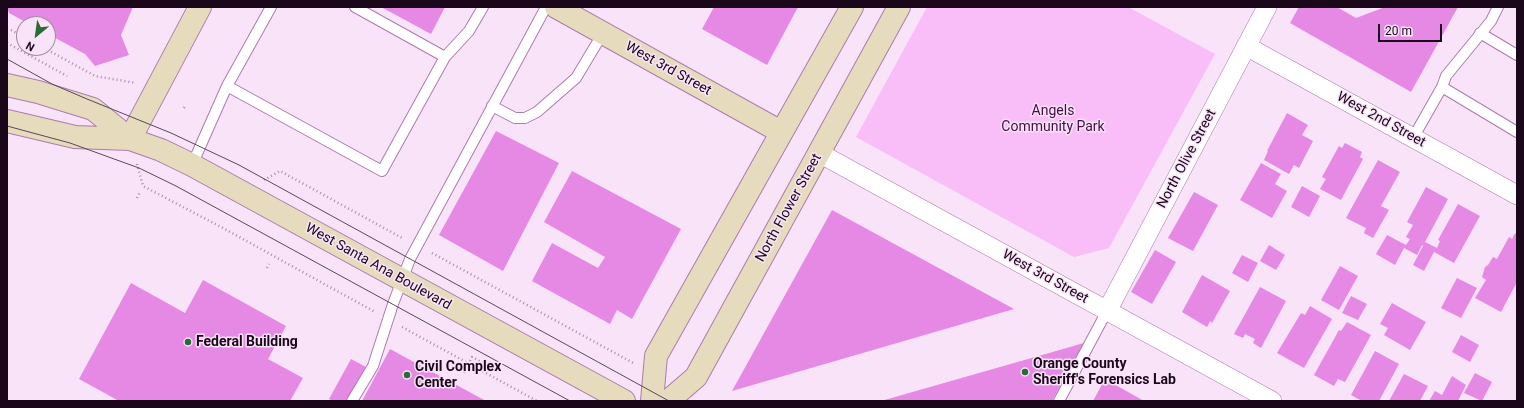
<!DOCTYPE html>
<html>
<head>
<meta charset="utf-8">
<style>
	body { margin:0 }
	#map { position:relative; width:1524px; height:408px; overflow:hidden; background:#f9e3f8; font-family:Roboto,sans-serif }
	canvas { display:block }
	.frame { position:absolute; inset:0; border:8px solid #1a081a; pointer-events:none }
	.north { position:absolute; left:16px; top:16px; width:40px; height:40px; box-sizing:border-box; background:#f9e3f8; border:1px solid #a08b9f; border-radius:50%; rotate:209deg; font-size:11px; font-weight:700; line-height:16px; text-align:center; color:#1a081a }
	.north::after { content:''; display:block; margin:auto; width:14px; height:18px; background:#296b34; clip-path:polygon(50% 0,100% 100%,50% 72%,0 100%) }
	.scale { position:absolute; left:1378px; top:24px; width:64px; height:18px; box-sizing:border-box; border:2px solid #1a081a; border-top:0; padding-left:5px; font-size:12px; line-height:14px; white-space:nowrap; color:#1a081a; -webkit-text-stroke:3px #f9e3f8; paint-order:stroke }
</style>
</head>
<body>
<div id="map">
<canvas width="1524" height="408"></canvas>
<div class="frame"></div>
<div class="north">N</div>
<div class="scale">20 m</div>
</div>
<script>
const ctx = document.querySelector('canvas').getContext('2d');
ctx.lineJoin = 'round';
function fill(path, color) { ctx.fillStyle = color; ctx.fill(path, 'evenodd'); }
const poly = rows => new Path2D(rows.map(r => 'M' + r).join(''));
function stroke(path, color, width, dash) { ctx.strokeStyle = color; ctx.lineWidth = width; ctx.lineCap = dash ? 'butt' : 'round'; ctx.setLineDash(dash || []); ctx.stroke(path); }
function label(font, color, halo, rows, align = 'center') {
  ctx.font = font + ' Roboto,sans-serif'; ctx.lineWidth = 3; ctx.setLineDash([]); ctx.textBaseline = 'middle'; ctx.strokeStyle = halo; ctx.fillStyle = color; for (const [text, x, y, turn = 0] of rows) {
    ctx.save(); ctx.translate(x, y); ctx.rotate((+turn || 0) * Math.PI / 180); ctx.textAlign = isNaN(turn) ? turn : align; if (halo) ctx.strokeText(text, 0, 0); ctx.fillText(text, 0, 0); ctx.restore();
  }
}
fill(poly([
	[927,7,1128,7,1215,54,1109,248,1074,257,856,137]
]), '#f9bdf8');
fill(poly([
	[7,7,133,7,121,35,129,55,95,66,85,54,48,34,48,24,29,24,9,13],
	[381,7,445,7,431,34],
	[714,7,798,7,767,65,702,29],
	[1299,7,1337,7,1356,18,1385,7,1458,7,1411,92,1290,23],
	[1287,113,1308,125,1302,135,1313,141,1299,168,1294,165,1289,174,1264,160,1268,151,1267,151],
	[496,131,559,163,503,271,439,235],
	[1345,143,1362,152,1360,157,1363,159,1341,200,1320,189,1326,179,1322,177,1339,146,1342,148],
	[1378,160,1400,172,1381,206,1389,210,1373,238,1364,233,1366,228,1346,218],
	[1261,163,1281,174,1275,184,1287,191,1272,218,1240,200],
	[572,171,681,229,632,319,617,310,610,324,532,281,552,243,598,268,605,257,544,222],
	[1302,186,1320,196,1309,217,1291,207],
	[1426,187,1448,199,1425,242,1437,248,1440,241,1438,240,1458,204,1480,216,1454,263,1434,252,1424,271,1413,265,1423,246,1422,245,1417,255,1404,248,1395,265,1376,254,1387,235,1406,245,1410,239,1406,237,1413,225,1407,222],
	[1194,192,1218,205,1193,251,1168,238],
	[832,210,1014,309,732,391],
	[1515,233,1517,235,1517,282,1501,312,1475,298,1486,280,1482,277,1485,267,1488,265,1493,257,1497,259,1509,237,1512,239],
	[1269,245,1285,255,1276,270,1260,261],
	[1155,250,1176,262,1152,304,1131,292],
	[1242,255,1258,263,1248,282,1232,273],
	[1340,266,1358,276,1339,310,1321,300],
	[1202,275,1230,291,1212,323,1210,321,1207,327,1182,312],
	[1457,278,1477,288,1461,318,1441,308],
	[203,280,286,326,268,359,303,378,290,401,119,401,79,379,131,283,185,313],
	[1260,287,1286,301,1261,348,1253,343,1255,339,1245,334,1243,338,1234,334],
	[1351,296,1367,304,1358,320,1342,313],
	[1392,303,1426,322,1410,350,1384,335,1388,328,1380,324],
	[1310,306,1332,319,1304,368,1277,353,1301,313,1305,315],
	[1347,322,1371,335,1345,382,1338,379,1334,386,1314,375,1339,330,1341,331],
	[1461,335,1479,345,1470,362,1452,352],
	[1084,343,1052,401,881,401],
	[390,349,486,401,362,401],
	[1375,351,1399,364,1379,401,1362,401,1351,395],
	[351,359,366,367,347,401,333,401,329,399],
	[1475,373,1492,382,1482,401,1464,393],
	[1404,374,1428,386,1420,401,1389,401],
	[1452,376,1466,385,1458,401,1429,401,1435,391,1442,395],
	[1105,379,1144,401,1093,401]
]), '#e589e5');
const lane = poly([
	[355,7,445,57],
	[1498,7,1491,21,1446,76,1442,87,1517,132],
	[1480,33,1517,55],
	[227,86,382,171,445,57,469,31,483,7],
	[492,106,515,118,525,118,537,112,576,78,603,33],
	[1413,138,1442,87],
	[192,165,227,86,271,7],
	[352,401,373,366,393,304,410,259,546,7],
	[1059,401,1107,311]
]);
const street = poly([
	[1246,46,1517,195],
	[819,153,1272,401],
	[1107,311,1267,7]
]);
const secondary = poly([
	[556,7,781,132],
	[7,85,38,92,93,109,130,139],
	[7,121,75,137,130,139,161,150,192,165,624,401],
	[130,139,200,7],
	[652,401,656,356,852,7],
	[668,401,696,377,899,7]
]);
stroke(lane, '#ad7bad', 12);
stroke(street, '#ad7bad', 20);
stroke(secondary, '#ad7bad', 24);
stroke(poly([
	[11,30,24,37],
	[7,43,67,76],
	[44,48,95,76,136,83],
	[184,108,186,105],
	[137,164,143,186,223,228,375,312],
	[264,180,280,171,404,239],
	[137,198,140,192],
	[432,253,635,364],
	[267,268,269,264],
	[402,327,537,401],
	[470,361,472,357,496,370],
	[464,373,467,366]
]), '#a48fa3', 2.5, [1, 3]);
stroke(lane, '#fff', 10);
stroke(street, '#fff', 19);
stroke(secondary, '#e6dbbd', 22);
stroke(poly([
	[7,59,52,84,87,99,171,133,239,165,669,401],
	[7,126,70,143,139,168,176,186,570,401]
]), '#5a475a', 1);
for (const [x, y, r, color] of [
	[188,342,4,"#296b34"],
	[1025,372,4,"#296b34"],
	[407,375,4,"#296b34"]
]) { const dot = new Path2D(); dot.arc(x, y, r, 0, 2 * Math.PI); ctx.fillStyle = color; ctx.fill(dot); stroke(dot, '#f9e3f8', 1.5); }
label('14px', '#1a081a', '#f9e3f8', [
	["West 3rd Street",668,69,29],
	["West 2nd Street",1381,120,29],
	["North Olive Street",1187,159,-62],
	["North Flower Street",789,208,-61],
	["West Santa Ana Boulevard",378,267,29],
	["West 3rd Street",1045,277,29]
]);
label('14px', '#450c47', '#f9e3f8', [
	["Angels",1053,111],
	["Community Park",1053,127]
]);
label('bold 14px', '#1a081a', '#f9e3f8', [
	["Federal Building",196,342],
	["Orange County",1033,364],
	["Sheriff's Forensics Lab",1033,380],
	["Civil Complex",415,367],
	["Center",415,383]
], 'left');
</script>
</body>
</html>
